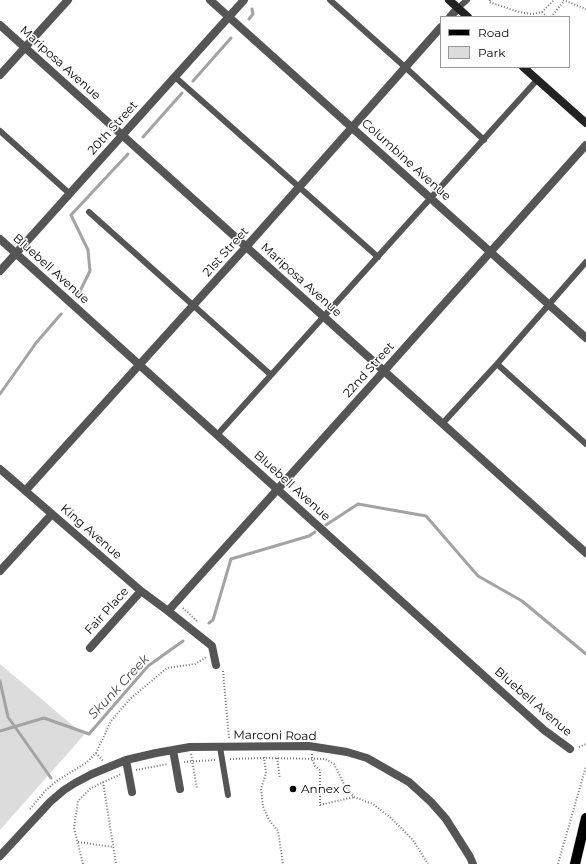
<!DOCTYPE html>
<html>
<head>
<meta charset="utf-8">
<style>
	body { margin:0 }
	#map { position:relative; width:586px; height:864px; overflow:hidden; background:#fff; font-family:Montserrat,sans-serif }
	canvas { display:block }
	.legend { position:absolute; left:440px; top:16px; width:130px; height:52px; box-sizing:border-box; background:#fff; border:1px solid #999; margin:0; padding:5px 7px; list-style:none; font-size:12px; color:#000 }
	.legend li { display:flex; align-items:center; gap:8px; height:20px }
	.legend b { width:20px; border:1px solid #999 }
</style>
</head>
<body>
<div id="map">
<canvas width="586" height="864"></canvas>
<ul class="legend">
<li><b style="height:5px;background:#000"></b>Road</li>
<li><b style="height:11px;background:#dcdcdc"></b>Park</li>
</ul>
</div>
<script>
const ctx = document.querySelector('canvas').getContext('2d');
ctx.lineJoin = 'round';
function fill(path, color) { ctx.fillStyle = color; ctx.fill(path, 'evenodd'); }
const poly = rows => new Path2D(rows.map(r => 'M' + r).join(''));
function stroke(path, color, width, dash) { ctx.strokeStyle = color; ctx.lineWidth = width; ctx.lineCap = dash ? 'butt' : 'round'; ctx.setLineDash(dash || []); ctx.stroke(path); }
function label(font, color, halo, rows, align = 'center') {
  ctx.font = font + ' Montserrat,sans-serif'; ctx.lineWidth = 3; ctx.setLineDash([]); ctx.textBaseline = 'middle'; ctx.strokeStyle = halo; ctx.fillStyle = color; for (const [text, x, y, turn = 0] of rows) {
    ctx.save(); ctx.translate(x, y); ctx.rotate((+turn || 0) * Math.PI / 180); ctx.textAlign = isNaN(turn) ? turn : align; if (halo) ctx.strokeText(text, 0, 0); ctx.fillText(text, 0, 0); ctx.restore();
  }
}
fill(poly([
	[0,664,84,735,0,830]
]), '#dcdcdc');
stroke(poly([
	[249,19,253,14,252,9],
	[193,81,231,38],
	[143,137,182,93],
	[78,295,90,271,88,250,71,215,128,154],
	[0,394,36,343,61,314],
	[326,525,358,504,426,516,478,576,522,601,586,654],
	[209,623,213,620,231,559,309,536,315,532],
	[0,681,8,717,51,778],
	[0,731,44,718,89,734,148,666,183,641]
]), '#a3a3a3', 3);
const primary = poly([
	[575,864,586,818]
]);
stroke(primary, '#dbdbdb', 11);
stroke(poly([
	[490,0,489,2,513,10,524,13,533,14,542,12,554,0],
	[563,0,586,9],
	[542,12,547,17],
	[551,17,564,1],
	[183,608,198,622],
	[223,671,229,738],
	[579,747,586,744],
	[96,753,103,761],
	[191,754,197,789],
	[312,754,312,759,315,766,320,770,320,805,354,797],
	[264,757,266,773,261,789,263,807,269,820,278,831,283,864],
	[277,758,280,779],
	[230,759,264,758,325,759,334,764,345,786,354,797,373,804,391,818,413,840,428,864],
	[184,762,215,760],
	[136,770,168,764],
	[103,782,116,864],
	[30,809,46,790,58,780,86,763,96,753,111,721,130,699,167,668,195,664,205,658,206,657],
	[78,842,113,847],
	[83,864,74,828,78,801,91,788,121,774],
	[558,864,586,766]
]), '#777', 2, [1, 2]);
stroke(poly([
	[330,0,405,67,484,140],
	[458,8,467,0],
	[175,77,378,257],
	[0,131,70,194],
	[89,212,271,375],
	[497,364,586,444],
	[442,424,497,364,586,262],
	[217,435,537,80],
	[220,747,228,795]
]), '#555', 6);
stroke(poly([
	[210,0,586,338],
	[450,17,458,8],
	[0,25,586,553],
	[0,75,68,0],
	[0,239,544,730,570,749],
	[0,271,244,0],
	[0,469,141,591,168,611,212,646,216,665],
	[26,490,246,247,441,27],
	[0,571,52,514],
	[168,611,384,371,586,145],
	[90,648,141,591],
	[173,750,180,789],
	[126,760,132,792],
	[0,856,50,802,64,790,75,783,92,774,126,760,156,753,190,747,309,746,347,752,367,758,409,782,431,802,446,819,470,857,473,864]
]), '#555', 8);
stroke(poly([
	[449,0,468,17],
	[523,67,586,123]
]), '#222', 8);
stroke(primary, '#000', 10);
for (const [x, y, r, color] of [
	[293,789,4,"#000"]
]) { const dot = new Path2D(); dot.arc(x, y, r, 0, 2 * Math.PI); ctx.fillStyle = color; ctx.fill(dot); stroke(dot, '#fff', 1.5); }
label('12px', '#000', '#fff', [
	["Mariposa Avenue",60,63,42],
	["20th Street",113,128,-48],
	["Columbine Avenue",406,160,42],
	["21st Street",226,252,-48],
	["Bluebell Avenue",51,269,42],
	["Mariposa Avenue",301,280,42],
	["22nd Street",369,370,-48],
	["Bluebell Avenue",292,486,42],
	["King Avenue",91,532,41],
	["Fair Place",107,611,-48],
	["Bluebell Avenue",533,702,41],
	["Marconi Road",275,736,1]
]);
label('12px', '#000', '#fff', [
	["Annex C",301,789]
], 'left');
label('italic 13px', '#444', '#fff', [
	["Skunk Creek",119,687,-47]
]);
</script>
</body>
</html>
